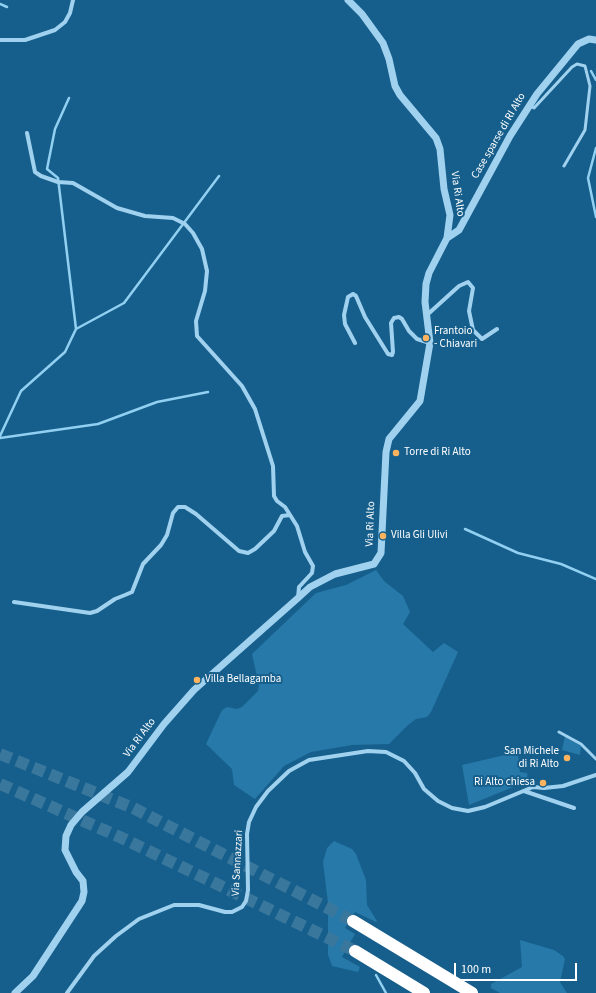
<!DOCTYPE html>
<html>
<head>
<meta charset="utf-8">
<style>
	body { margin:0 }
	#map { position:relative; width:596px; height:993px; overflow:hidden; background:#165f8c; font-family:"Source Sans 3",sans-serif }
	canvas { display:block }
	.scale { position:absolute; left:454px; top:963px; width:123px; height:18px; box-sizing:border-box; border:2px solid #fff; border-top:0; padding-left:5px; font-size:12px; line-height:14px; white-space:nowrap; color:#fff; -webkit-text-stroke:3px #165f8c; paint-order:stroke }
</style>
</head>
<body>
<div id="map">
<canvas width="596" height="993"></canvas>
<div class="scale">100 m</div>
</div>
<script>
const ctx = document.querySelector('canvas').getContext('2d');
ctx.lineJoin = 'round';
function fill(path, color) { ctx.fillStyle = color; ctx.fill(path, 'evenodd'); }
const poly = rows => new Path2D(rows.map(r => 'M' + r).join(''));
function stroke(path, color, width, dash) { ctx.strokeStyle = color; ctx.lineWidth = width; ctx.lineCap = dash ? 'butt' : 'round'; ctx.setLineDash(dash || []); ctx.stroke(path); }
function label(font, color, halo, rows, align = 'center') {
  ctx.font = font + ' "Source Sans 3",sans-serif'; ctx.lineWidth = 4; ctx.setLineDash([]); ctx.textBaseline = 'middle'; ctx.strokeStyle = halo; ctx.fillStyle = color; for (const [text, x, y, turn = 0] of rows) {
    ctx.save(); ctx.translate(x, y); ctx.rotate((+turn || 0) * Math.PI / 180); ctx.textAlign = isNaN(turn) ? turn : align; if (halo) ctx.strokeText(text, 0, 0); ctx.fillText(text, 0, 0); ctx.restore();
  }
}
fill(poly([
	[376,570,384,581,403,596,410,612,403,624,433,652,444,643,458,652,431,712,427,717,416,719,408,725,389,744,352,745,311,752,284,766,255,799,234,785,232,769,206,744,222,710,227,707,237,709,242,707,258,691,259,686,252,654,316,593,346,585],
	[565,736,581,746,580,755,562,750],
	[518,752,520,772,527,773,528,781,469,805,462,765],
	[334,841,352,849,356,854,366,880,367,905,377,921,376,922,355,912,345,928,355,934,342,957,360,967,358,972,332,966,328,955,328,903,323,862,327,848],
	[520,940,554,950,563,956,565,959,560,982,567,993,500,993,491,988,491,984,522,967]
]), '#2679a8');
stroke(poly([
	[0,4,7,7],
	[591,71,596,80],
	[596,148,588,178,596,217],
	[76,329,124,303,219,176],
	[0,436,21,391,65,352,76,329,58,178,47,169,55,129,69,98],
	[0,438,98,424,157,402,208,392],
	[465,529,518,553,561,564,596,579],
	[376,975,386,993]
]), '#92d0f2', 2.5);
stroke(poly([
	[0,754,133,808,353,921],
	[0,784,122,838,355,951]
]), '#39779d', 12, [12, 6]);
stroke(poly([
	[529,105,534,108,572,67,577,64,585,66,590,86,585,130,564,166],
	[559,732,581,744,596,759]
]), '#a0d2ef', 3);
stroke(poly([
	[0,40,25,40,55,30,65,22,70,13,73,0],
	[27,133,35,172,41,176,58,182,73,183,117,208,145,216,173,218,185,224,193,233,202,249,207,271,205,291,196,321,197,336,242,386,255,409,273,466,274,496,277,501,285,507,297,526,305,552,313,566,312,573,299,587,298,598],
	[427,315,459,286,468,282,473,288,469,311,473,330,482,339,497,329],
	[355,343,345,324,344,315,348,297,353,294,356,296,365,317,388,354,392,355,393,352,391,323,394,318,399,317,402,319,409,331,417,339,430,343],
	[14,602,90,613,97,611,115,599,125,595,132,592,143,564,161,545,167,535,173,513,178,507,185,507,196,514,239,551,248,553,255,549,274,531,282,516,290,515],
	[524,791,574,808],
	[67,993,94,956,116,936,139,919,174,905,199,905,225,912,232,912,242,907,246,901,248,890,247,834,249,822,256,807,268,791,289,771,309,760,368,751,386,752,404,761,415,773,424,789,438,801,452,808,468,811,485,807,533,787,544,788,563,786,596,775]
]), '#a0d2ef', 4);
stroke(poly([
	[447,238,459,230,510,136,537,94,578,44,589,39,596,40],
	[15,993,33,976,82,901,84,892,83,881,76,872,65,850,66,836,71,825,82,812,128,772,164,724,194,690,298,598,310,587,335,574,374,564,381,553,386,452,389,439,420,401,430,343,425,302,426,284,429,273,447,238,450,215,444,189,440,149,436,138,400,95,395,86,389,59,383,43,362,14,348,0]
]), '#a0d2ef', 7);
stroke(poly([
	[353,921,472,993],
	[355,951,424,993]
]), '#fff', 12);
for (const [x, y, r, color] of [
	[426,338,4,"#ffb35e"],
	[396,453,4,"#ffb35e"],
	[383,536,4,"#ffb35e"],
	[197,680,4,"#ffb35e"],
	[567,758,4,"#ffb35e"],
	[543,783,4,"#ffb35e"]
]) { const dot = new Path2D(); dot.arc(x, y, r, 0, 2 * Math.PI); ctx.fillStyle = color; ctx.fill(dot); stroke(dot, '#165f8c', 1.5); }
label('11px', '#fff', '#165f8c', [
	["Case sparse di RI Alto",499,136,-60],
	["Via Ri Alto",457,194,82],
	["Via Ri Alto",371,524,-88],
	["Via Ri Alto",140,738,-53],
	["Via Sannazzari",238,863,-87]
]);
label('11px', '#fff', '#165f8c', [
	["Frantoio",434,332],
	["- Chiavari",434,345],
	["Torre di Ri Alto",404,453],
	["Villa Gli Ulivi",391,536],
	["Villa Bellagamba",205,680],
	["San Michele",559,752,"right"],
	["di Ri Alto",559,765,"right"],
	["Ri Alto chiesa",535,783,"right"]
], 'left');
</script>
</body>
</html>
